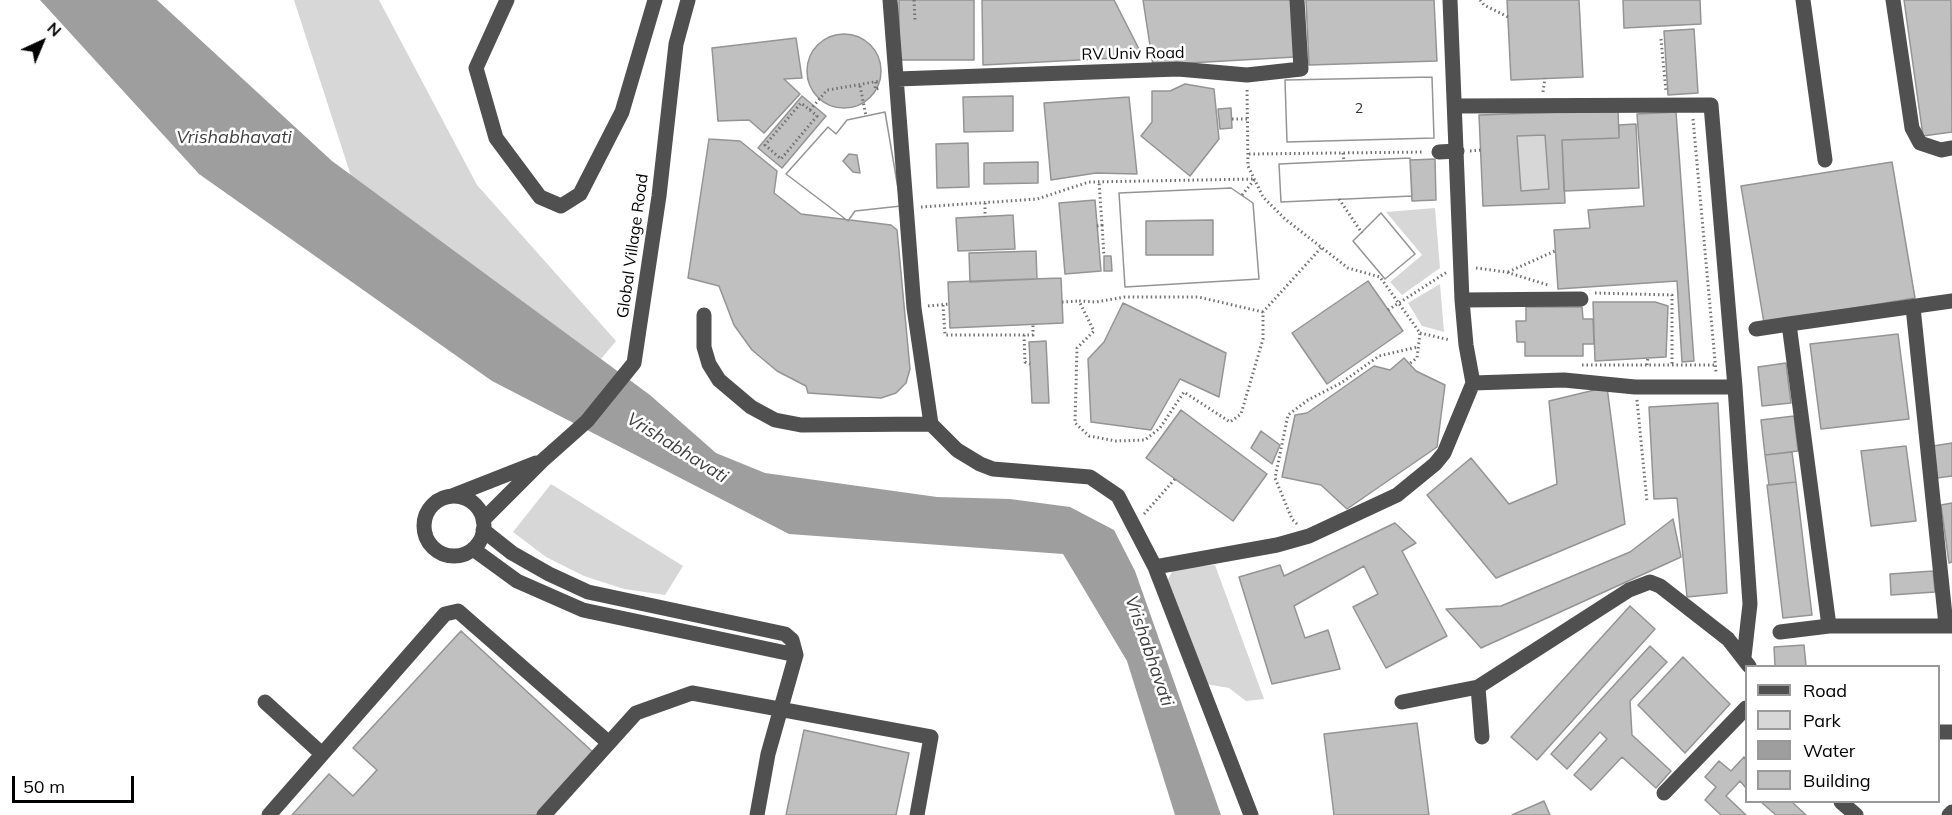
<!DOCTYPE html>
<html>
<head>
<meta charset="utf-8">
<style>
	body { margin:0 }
	#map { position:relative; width:1952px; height:815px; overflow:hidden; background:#fff; font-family:Mulish,sans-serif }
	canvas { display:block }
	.legend { position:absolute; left:1745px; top:665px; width:195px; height:138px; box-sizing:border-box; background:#fff; border:2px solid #999; margin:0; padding:8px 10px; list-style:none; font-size:18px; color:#000 }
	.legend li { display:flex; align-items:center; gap:12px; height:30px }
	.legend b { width:30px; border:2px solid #999 }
	.north { position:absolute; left:12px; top:12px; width:60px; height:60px; -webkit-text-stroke:4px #fff; paint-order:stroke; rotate:44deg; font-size:16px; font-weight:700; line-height:24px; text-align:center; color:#000 }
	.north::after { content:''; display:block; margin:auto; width:21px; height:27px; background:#000; clip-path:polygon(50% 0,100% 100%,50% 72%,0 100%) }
	.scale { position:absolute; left:12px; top:776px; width:122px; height:27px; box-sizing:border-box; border:3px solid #000; border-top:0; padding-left:8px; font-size:18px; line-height:21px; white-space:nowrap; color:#000; -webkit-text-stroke:4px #fff; paint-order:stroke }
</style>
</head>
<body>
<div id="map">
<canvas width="1952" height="815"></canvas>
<ul class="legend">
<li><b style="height:8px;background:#505050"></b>Road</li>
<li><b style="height:16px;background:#d7d7d7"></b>Park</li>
<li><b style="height:16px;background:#9e9e9e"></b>Water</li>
<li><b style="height:16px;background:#c0c0c0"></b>Building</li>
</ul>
<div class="north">N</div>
<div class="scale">50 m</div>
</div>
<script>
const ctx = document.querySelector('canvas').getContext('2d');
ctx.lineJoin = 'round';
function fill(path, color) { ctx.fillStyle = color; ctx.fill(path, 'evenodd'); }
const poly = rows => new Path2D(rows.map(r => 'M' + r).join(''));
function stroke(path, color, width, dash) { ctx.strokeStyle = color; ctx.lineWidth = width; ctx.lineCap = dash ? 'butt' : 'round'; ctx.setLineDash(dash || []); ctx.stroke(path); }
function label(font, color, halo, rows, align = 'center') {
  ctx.font = font + ' Mulish,sans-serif'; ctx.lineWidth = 5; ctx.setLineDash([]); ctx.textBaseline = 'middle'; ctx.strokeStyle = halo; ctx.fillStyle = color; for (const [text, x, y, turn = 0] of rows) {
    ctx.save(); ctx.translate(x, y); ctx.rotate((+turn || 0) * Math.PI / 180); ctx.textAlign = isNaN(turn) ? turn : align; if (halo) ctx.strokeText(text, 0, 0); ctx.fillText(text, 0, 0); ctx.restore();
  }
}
fill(poly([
	[294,0,379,0,477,185,616,341,601,359,351,176],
	[1545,135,1549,189,1521,191,1517,136],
	[1435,208,1440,268,1402,295,1390,282,1422,255,1386,212],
	[1440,284,1444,332,1422,326,1408,303],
	[551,484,683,566,665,595,624,589,584,576,546,557,513,532],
	[1215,565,1264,699,1246,701,1229,688,1206,684,1167,581,1174,568]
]), '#d7d7d7');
fill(poly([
	[40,0,157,0,332,161,650,395,716,453,765,473,937,497,1010,499,1070,507,1114,530,1135,571,1221,815,1175,815,1127,661,1063,554,789,534,492,381,199,174]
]), '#9e9e9e');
const building = poly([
	[899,0,974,0,974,60,899,60,899,0],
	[982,0,1114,0,1141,53,1137,57,983,65,982,0],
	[1143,0,1292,0,1295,57,1153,65,1143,0],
	[1306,0,1434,0,1437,61,1309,65,1306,0],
	[1507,0,1579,0,1583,77,1511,80,1507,0],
	[1623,0,1700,0,1701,24,1624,28,1623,0],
	[1904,0,1951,0,1952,132,1923,136,1904,0],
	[1694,29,1698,93,1668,95,1664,31,1694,29],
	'807 71a37 37 0 1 1 74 0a37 37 0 1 1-74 0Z',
	[796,38,802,78,784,79,800,94,764,133,749,120,718,121,712,48,796,38],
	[1432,77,1434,138,1287,142,1285,80,1432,77],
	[1432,77,1434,138,1287,142,1285,80,1432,77],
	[1185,84,1214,89,1219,139,1190,176,1141,136,1152,122,1152,91,1170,91,1185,84],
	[802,96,826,116,782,168,758,148,802,96],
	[1013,96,1013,131,964,132,963,97,1013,96],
	[1129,97,1137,174,1096,173,1051,180,1044,103,1129,97],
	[1231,108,1232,128,1220,129,1218,109,1231,108],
	[1618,110,1619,138,1562,140,1565,203,1483,206,1479,115,1618,110],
	[1545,135,1549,189,1521,191,1517,136,1545,135],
	[885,112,901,206,855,211,848,221,786,174,828,127,836,134,847,120,885,112],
	[849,154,857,155,860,173,853,172,843,161,849,154],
	[885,112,901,206,855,211,848,221,786,174,828,127,836,134,847,120,885,112],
	[1676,112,1694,361,1682,362,1677,281,1558,289,1554,230,1590,228,1588,210,1644,206,1637,114,1676,112],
	[1636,124,1639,188,1564,191,1562,140,1619,138,1619,125,1636,124],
	[709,139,740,141,777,171,774,193,801,214,891,225,897,230,910,369,906,383,896,393,881,398,808,393,806,386,777,371,752,350,734,325,719,286,688,278,709,139],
	[968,143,969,187,937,188,936,144,968,143],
	[1410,158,1412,196,1281,202,1279,164,1410,158],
	[1410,158,1412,196,1281,202,1279,164,1410,158],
	[1435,159,1436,200,1412,201,1410,160,1435,159],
	[1038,162,1038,183,984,184,984,163,1038,162],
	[1892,162,1915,298,1764,323,1741,186,1892,162],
	[1231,188,1253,203,1259,279,1125,287,1119,193,1231,188],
	[1213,220,1213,255,1146,255,1146,221,1213,220],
	[1231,188,1253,203,1259,279,1125,287,1119,193,1231,188],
	[1095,200,1101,271,1065,274,1059,203,1095,200],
	[1381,213,1415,254,1385,279,1353,241,1381,213],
	[1381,213,1415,254,1385,279,1353,241,1381,213],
	[1013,215,1015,249,958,251,956,218,1013,215],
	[1036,251,1037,279,970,282,969,253,1036,251],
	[1104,256,1111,256,1112,271,1104,271,1104,256],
	[1061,278,1063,323,950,328,948,282,1061,278],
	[1368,281,1403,331,1327,384,1292,333,1368,281],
	[1593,302,1655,302,1668,306,1666,357,1595,361,1593,302],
	[1123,303,1226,353,1219,397,1180,379,1151,430,1091,422,1088,359,1104,342,1123,303],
	[1526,307,1582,307,1583,319,1593,319,1594,344,1583,344,1583,356,1525,356,1525,342,1517,342,1516,321,1526,321,1526,307],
	[1898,334,1909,419,1821,429,1810,344,1898,334],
	[1046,341,1049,403,1032,403,1029,342,1046,341],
	[1404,358,1416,371,1445,385,1437,447,1347,509,1321,485,1282,477,1295,415,1307,413,1374,366,1390,370,1404,358],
	[1786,363,1791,403,1762,406,1758,367,1786,363],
	[1607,387,1625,524,1496,578,1427,495,1471,458,1509,504,1557,484,1549,401,1607,387],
	[1718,403,1727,593,1687,597,1677,498,1654,499,1649,407,1718,403],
	[1181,410,1267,474,1233,521,1146,458,1181,410],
	[1794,416,1798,451,1765,455,1761,420,1794,416],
	[1261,431,1280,445,1272,464,1251,448,1261,431],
	[1952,443,1952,476,1937,478,1933,446,1952,443],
	[1906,446,1916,521,1871,526,1861,451,1906,446],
	[1792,452,1796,482,1769,485,1765,455,1792,452],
	[1796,482,1812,615,1783,618,1767,485,1796,482],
	[1952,503,1952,562,1949,563,1941,505,1952,503],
	[1673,519,1681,557,1481,648,1446,609,1501,606,1630,552,1673,519],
	[1395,523,1416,543,1402,551,1447,636,1386,668,1353,607,1378,594,1364,566,1294,606,1305,638,1328,630,1340,669,1272,684,1239,577,1280,565,1284,576,1395,523],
	[1933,571,1935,592,1891,595,1890,574,1933,571],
	[1630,606,1655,629,1537,760,1511,737,1630,606],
	[461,631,594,753,536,815,292,815,329,774,353,796,377,770,353,748,461,631],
	[1804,645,1806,666,1775,666,1774,647,1804,645],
	[1650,646,1667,662,1630,701,1632,735,1671,771,1656,788,1622,757,1591,790,1574,775,1607,739,1600,732,1567,769,1551,754,1650,646],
	[1683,657,1730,704,1685,753,1638,705,1683,657],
	[1417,723,1429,815,1334,815,1324,734,1417,723],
	[804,730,909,753,896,815,786,815,804,730],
	[1744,757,1746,760,1746,788,1740,781,1726,796,1746,815,1721,815,1705,800,1716,787,1705,777,1719,761,1731,771,1744,757],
	[1544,801,1550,815,1512,815,1544,801],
	[1761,802,1792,802,1806,815,1776,815,1761,802]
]);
fill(building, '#c0c0c0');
stroke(building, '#949494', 1.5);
stroke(poly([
	[914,0,915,22],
	[1480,0,1484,5,1508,17],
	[1661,39,1666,91],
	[876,82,875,89,881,88],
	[860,86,866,116],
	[1247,90,1248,166,1263,197,1285,219,1348,268,1380,277,1420,333,1417,358,1409,364],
	[1543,92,1545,78],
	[810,110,817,116,781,159,765,145,801,103,810,110,827,90,880,81],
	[1232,119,1248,119],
	[1693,119,1716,372],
	[1470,151,1481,150],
	[1343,153,1344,161],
	[1249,154,1424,152],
	[1242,195,1255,179],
	[1339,199,1362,233],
	[985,203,985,217],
	[921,207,1037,199,1089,182,1255,179],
	[1102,225,1104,256],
	[1097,226,1102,225,1099,182],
	[1476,268,1506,272,1548,285],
	[1508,272,1555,251],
	[1595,293,1672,295,1672,365],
	[1062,302,1079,301],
	[943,305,945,335,1033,335,1033,324],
	[928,306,949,304],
	[1388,310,1447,272],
	[1263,312,1198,297,1125,297,1096,302,1079,301,1094,331,1077,348,1075,423,1089,436,1116,441,1145,440,1160,428,1184,392,1230,422,1241,414,1263,339,1263,312,1321,248],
	[1420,333,1450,340],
	[1024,335,1025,362,1030,364],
	[1582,365,1715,365],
	[1647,365,1648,357],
	[1637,400,1647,502],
	[1144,514,1175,479],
	[1297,524,1292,519,1275,478,1288,415,1308,400,1341,383,1379,356,1418,347]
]), '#727272', 3, [1.5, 3]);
stroke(poly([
	[507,0,476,68,496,138,540,197,561,206,580,194,622,112,655,0],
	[890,0,914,308,931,424,957,450,980,464,993,469,1090,477,1118,496,1155,567,1251,815],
	[1803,0,1825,160],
	[1893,0,1912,128,1920,143,1941,150,1952,148],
	[897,79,1178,69,1247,75,1301,69,1297,0],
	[1456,106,1711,105,1735,387,1635,387,1564,380,1473,383],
	[1439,152,1457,151],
	[1462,300,1581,299],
	[1952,301,1789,324,1829,626,1952,626],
	[1913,307,1946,625],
	[704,315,704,347,709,364,719,380,751,407,775,420,801,425,931,424],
	[1756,329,1789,324],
	[1735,387,1750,604,1744,657],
	[452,496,536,463],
	'424 526a30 30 0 1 1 60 0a30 30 0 1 1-60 0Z',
	[483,520,542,461,587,421,634,363,659,196,676,44,688,0],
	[483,530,512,553,549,574,588,592,785,634,792,640,796,655,768,754,757,815],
	[473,549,517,581,583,610,796,655],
	[1155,567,1277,545,1309,536,1397,495,1435,464,1444,453,1473,383,1466,345,1462,300,1450,0],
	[1780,632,1829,626],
	[1478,687,1482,737],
	[265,702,322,754],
	[1402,702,1478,687,1629,590,1650,582,1660,586,1728,639,1749,666],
	[1938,732,1952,732],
	[1664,793,1746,708],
	[1841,802,1856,815],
	[269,815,445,614,458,611,609,743],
	[544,815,636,713,692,693,931,737,917,815],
	[1949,815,1952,812]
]), '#505050', 15);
label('14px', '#303030', null, [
	["2",1359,109]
]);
label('16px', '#000', '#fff', [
	["RV Univ Road",1133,54,-1],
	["Global Village Road",633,246,-82]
]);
label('italic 18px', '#3f3f3f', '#fff', [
	["Vrishabhavati",234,138],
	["Vrishabhavati",677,448,32],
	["Vrishabhavati",1149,651,71]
]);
</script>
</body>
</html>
